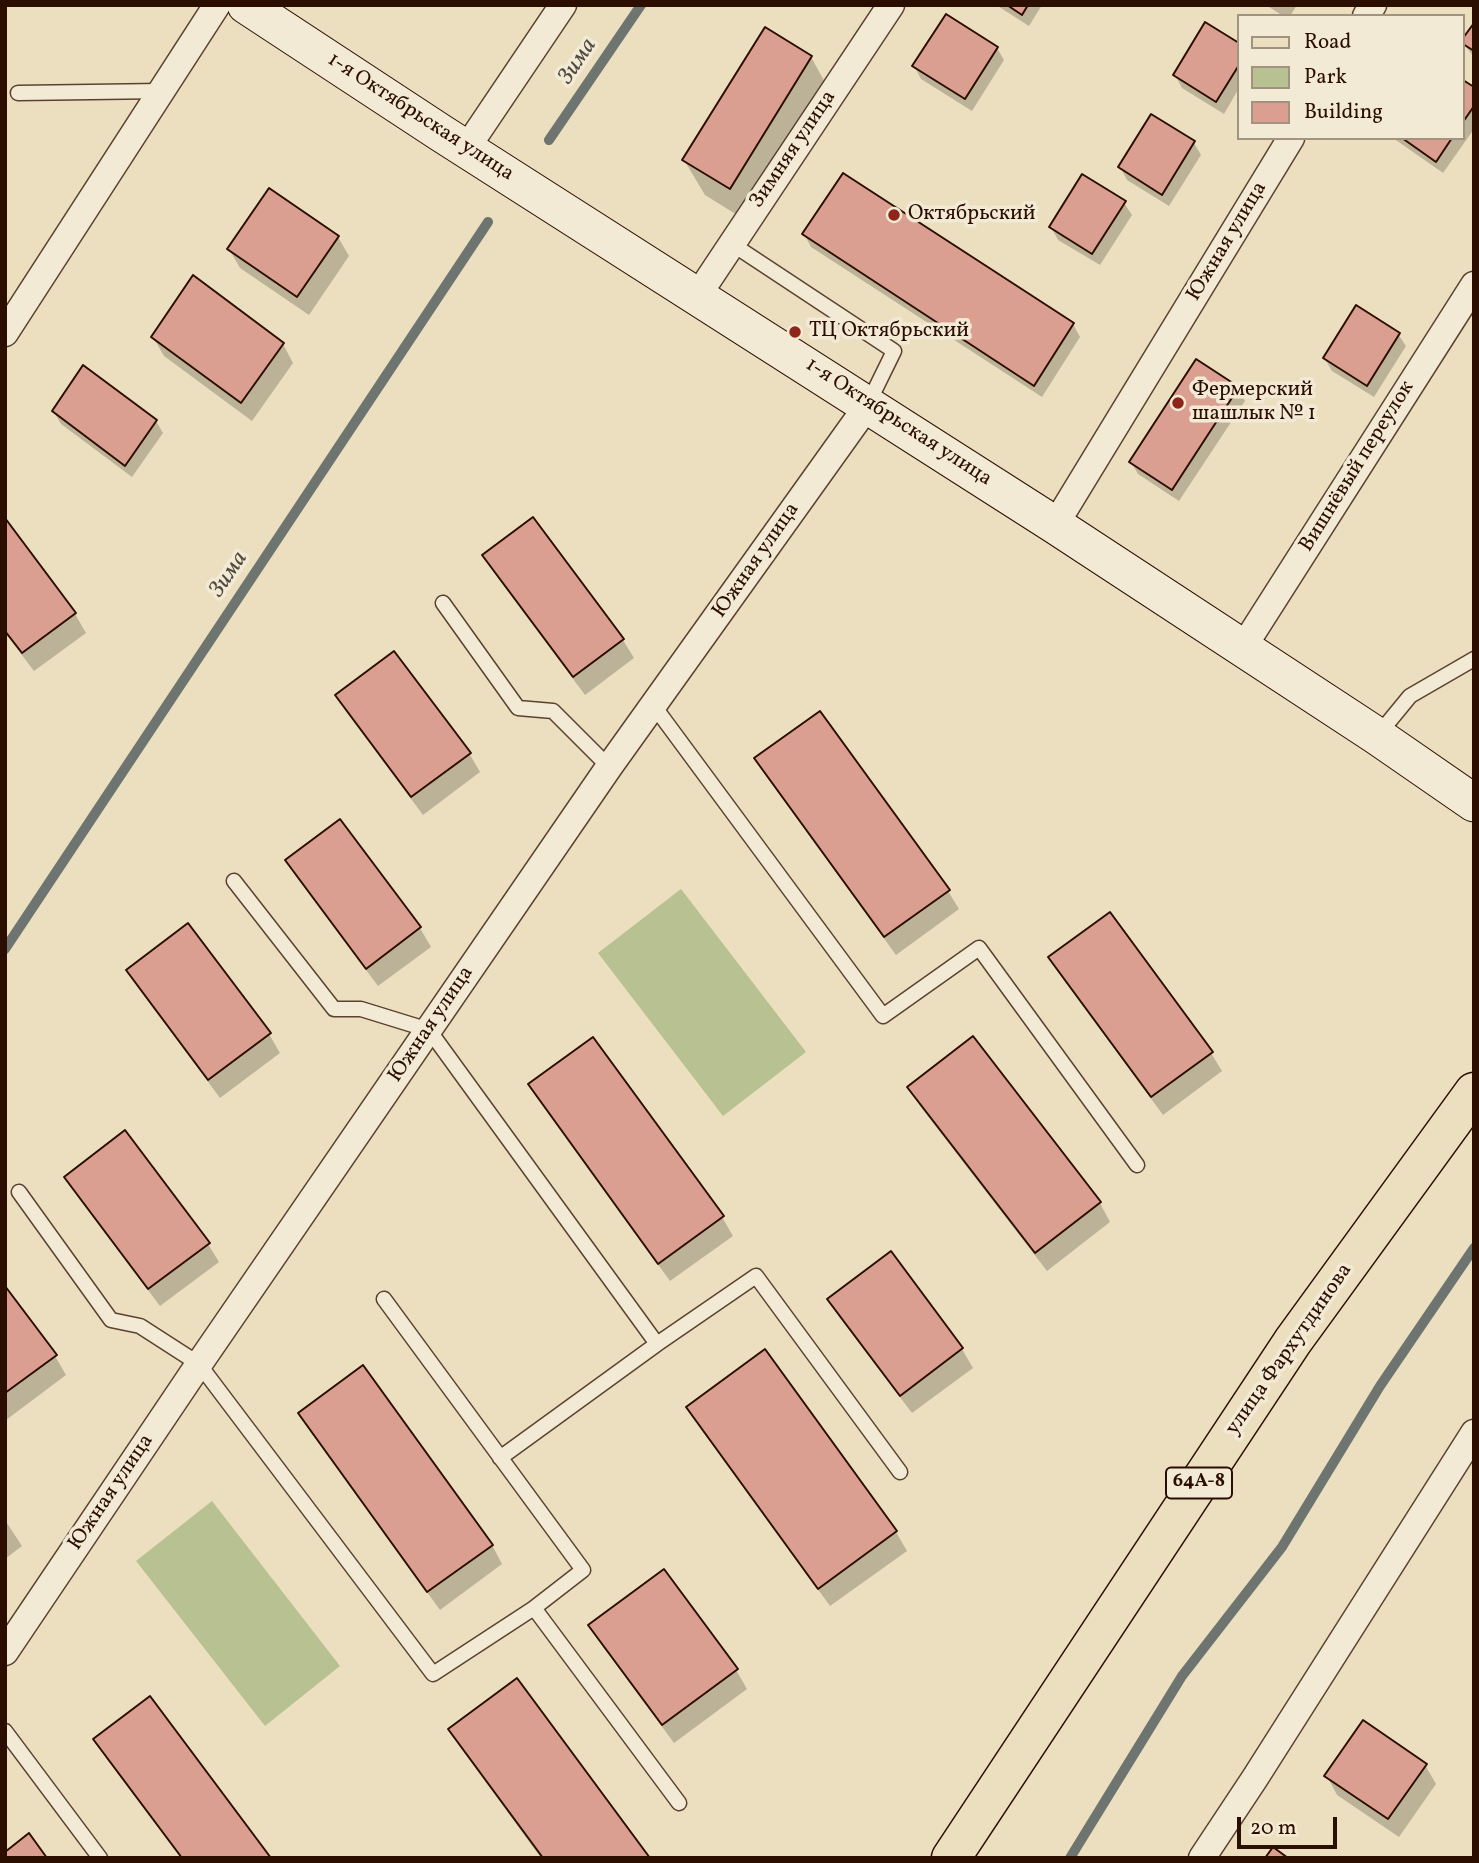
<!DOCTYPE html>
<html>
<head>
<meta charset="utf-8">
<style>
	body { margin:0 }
	#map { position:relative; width:1479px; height:1863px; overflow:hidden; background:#ebdfbf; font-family:Vollkorn,serif }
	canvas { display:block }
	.frame { position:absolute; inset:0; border:7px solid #2b0e00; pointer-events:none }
	.legend { position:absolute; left:1237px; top:14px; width:228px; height:126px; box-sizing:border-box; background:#f2ead5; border:2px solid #a29280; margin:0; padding:9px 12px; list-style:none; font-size:21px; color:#2b0e00 }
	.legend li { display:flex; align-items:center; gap:14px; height:35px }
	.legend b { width:35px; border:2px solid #a29280 }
	.scale { position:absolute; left:1237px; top:1817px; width:100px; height:32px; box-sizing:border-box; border:4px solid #2b0e00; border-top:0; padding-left:9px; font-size:21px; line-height:24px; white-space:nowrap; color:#2b0e00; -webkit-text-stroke:5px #f2ead5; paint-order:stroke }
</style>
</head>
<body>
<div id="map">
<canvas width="1479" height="1863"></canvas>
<div class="frame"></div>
<ul class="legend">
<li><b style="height:9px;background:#ebdfbf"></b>Road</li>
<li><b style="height:19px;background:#b8c191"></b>Park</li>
<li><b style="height:19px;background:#da9f91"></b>Building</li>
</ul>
<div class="scale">20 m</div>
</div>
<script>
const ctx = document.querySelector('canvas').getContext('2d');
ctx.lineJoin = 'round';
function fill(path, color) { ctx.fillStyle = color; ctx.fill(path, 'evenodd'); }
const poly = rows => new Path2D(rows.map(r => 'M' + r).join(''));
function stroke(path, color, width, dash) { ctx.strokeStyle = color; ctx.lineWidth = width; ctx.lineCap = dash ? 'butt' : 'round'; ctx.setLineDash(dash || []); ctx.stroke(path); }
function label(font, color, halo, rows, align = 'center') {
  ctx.font = font + ' Vollkorn,serif'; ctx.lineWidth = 7; ctx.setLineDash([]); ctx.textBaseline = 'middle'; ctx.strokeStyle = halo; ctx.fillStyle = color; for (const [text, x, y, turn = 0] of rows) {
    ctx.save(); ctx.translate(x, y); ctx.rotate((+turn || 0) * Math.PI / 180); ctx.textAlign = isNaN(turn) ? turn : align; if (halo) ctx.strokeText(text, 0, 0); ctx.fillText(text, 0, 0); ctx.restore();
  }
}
fill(poly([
	[681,889,806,1052,723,1116,598,953],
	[212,1501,340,1666,265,1726,136,1561]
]), '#b8c191');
fill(poly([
	[996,5,1042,5,1029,26],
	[1266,5,1297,5,1290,16,1283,16],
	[1206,25,1239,45,1239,88,1224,114,1182,88,1175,75],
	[1474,26,1474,57,1463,43],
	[997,48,1004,60,972,111,921,79,914,66],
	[811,57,831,93,750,223,705,195,684,160],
	[1463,82,1474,90,1474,129,1443,173,1393,138,1463,138],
	[1194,143,1201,155,1169,206,1127,180,1120,167],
	[1124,203,1132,215,1100,265,1058,240,1051,227],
	[804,234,1073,324,1080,337,1042,397,811,247],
	[338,237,349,256,309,315,240,268,229,249],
	[1398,334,1406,346,1374,397,1332,371,1325,359],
	[153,337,283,344,293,363,252,421,164,356],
	[1238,389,1245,401,1179,501,1138,474,1131,462],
	[54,412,156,421,163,433,132,477,61,424],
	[5,521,75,614,86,633,34,671,5,633],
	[484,556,623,640,634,658,585,695,495,574],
	[337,695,469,753,480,772,423,815,348,714],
	[756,758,948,891,959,909,896,955,767,777],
	[340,822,420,928,431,947,378,986,298,879,287,861],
	[1050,958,1211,1053,1222,1071,1163,1115,1061,976],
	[128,970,269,1034,280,1053,220,1098,139,989],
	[972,1038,1100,1203,1110,1222,1047,1271,920,1106,909,1088],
	[530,1085,722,1217,733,1236,670,1281,541,1103],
	[66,1177,208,1244,219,1262,160,1306,77,1196],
	[890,1254,962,1349,973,1368,912,1413,840,1318,829,1299],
	[5,1289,55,1356,66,1375,6,1420],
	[688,1407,896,1532,907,1551,830,1606,699,1426],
	[300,1413,492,1545,502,1564,440,1610,311,1432],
	[5,1520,22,1546,5,1559],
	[590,1626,736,1670,747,1689,674,1743,601,1644],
	[450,1729,648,1858,541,1858,461,1748],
	[96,1739,269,1858,181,1858,106,1758],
	[1425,1765,1436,1784,1399,1837,1337,1795,1327,1776]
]), '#0003');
stroke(poly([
	[549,140,641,5],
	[5,949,488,222],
	[1070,1858,1182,1676,1282,1547,1380,1386,1474,1248]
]), '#6e7570', 10);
const building = poly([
	[1007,5,1028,5,1022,15,1007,5],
	[946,14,998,47,965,99,912,66,946,14],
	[1205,22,1239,43,1239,65,1216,102,1173,75,1205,22],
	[1474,23,1474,51,1463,44,1463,38,1474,23],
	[765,27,812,56,730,189,682,160,765,27],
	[1463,80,1474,87,1474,106,1463,122,1463,80],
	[1151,114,1195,141,1162,195,1118,167,1151,114],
	[1402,138,1452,138,1436,162,1402,138],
	[843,173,1074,323,1034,386,802,234,843,173],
	[1082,174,1126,201,1092,254,1049,227,1082,174],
	[269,188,339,236,297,297,227,249,269,188],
	[193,275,284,343,241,403,151,337,193,275],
	[1356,305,1400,333,1367,386,1323,358,1356,305],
	[1196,359,1239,387,1172,490,1129,462,1196,359],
	[83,365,157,420,125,466,52,411,83,365],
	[533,517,624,639,573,677,482,555,533,517],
	[5,518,76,613,22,653,5,631,5,518],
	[394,651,471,753,411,797,335,695,394,651],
	[820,711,950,890,884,937,754,758,820,711],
	[340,819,421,927,366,969,285,860,340,819],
	[1110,912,1213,1052,1151,1097,1048,957,1110,912],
	[188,923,271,1033,208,1080,126,970,188,923],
	[973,1036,1101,1202,1035,1253,907,1087,973,1036],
	[593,1037,724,1216,658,1264,528,1084,593,1037],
	[125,1130,210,1243,148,1289,64,1177,125,1130],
	[891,1251,963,1348,900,1396,827,1299,891,1251],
	[5,1286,57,1355,5,1393,5,1286],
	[765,1349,897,1531,818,1589,686,1407,765,1349],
	[363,1365,493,1545,427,1592,298,1413,363,1365],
	[664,1569,738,1669,662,1725,588,1625,664,1569],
	[517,1678,650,1858,543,1858,448,1729,517,1678],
	[150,1696,271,1858,182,1858,93,1739,150,1696],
	[1363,1720,1427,1764,1388,1819,1324,1776,1363,1720],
	[29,1833,47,1858,5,1858,5,1852,29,1833],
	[1273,1847,1288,1858,1265,1858,1273,1847]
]);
fill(building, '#da9f91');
stroke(building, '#2b0e00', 2);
const lane = poly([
	[18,93,162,91],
	[732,244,894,351,868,404],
	[443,603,518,708,553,711,609,767],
	[654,706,883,1016,979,948,1137,1165],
	[1378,735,1410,696,1474,659],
	[234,881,334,1009,361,1009,429,1030,657,1344,756,1276,900,1472],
	[19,1192,111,1320,140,1326,199,1364,433,1674,534,1608,679,1803],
	[384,1299,583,1570,534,1608],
	[500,1458,657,1344],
	[5,1731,100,1858]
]);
const street = poly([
	[1366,16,1373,5],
	[466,149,563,5],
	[698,295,891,5],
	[5,333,217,5],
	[1055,525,1291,138],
	[1242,649,1474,285],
	[5,1652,199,1364,609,767,868,405],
	[1202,1858,1255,1778,1474,1433]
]);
const secondary = poly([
	[246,5,441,133,1055,525,1377,736,1474,803]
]);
const primary = poly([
	[951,1858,1293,1341,1474,1092]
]);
stroke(lane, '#5b4230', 17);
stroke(street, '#5b4230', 29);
stroke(secondary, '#2b0e00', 39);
stroke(primary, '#2b0e00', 41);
stroke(lane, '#f2ead5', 14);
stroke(street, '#f2ead5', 26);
stroke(secondary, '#f2ead5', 37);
stroke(primary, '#ebdfbf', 38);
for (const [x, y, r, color] of [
	[894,215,7,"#8f2418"],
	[795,332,7,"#8f2418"],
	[1178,403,7,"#8f2418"]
]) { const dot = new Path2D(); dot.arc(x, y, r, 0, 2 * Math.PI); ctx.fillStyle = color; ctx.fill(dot); stroke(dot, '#f2ead5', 2.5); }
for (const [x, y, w] of [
	[1199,1483,66]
]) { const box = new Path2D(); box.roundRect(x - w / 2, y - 15.5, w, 31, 5); ctx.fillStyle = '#f2ead5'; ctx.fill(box); stroke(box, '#2b0e00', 2); }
label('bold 19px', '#2b0e00', null, [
	["64А-8",1199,1483]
]);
label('21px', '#2b0e00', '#f2ead5', [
	["1-я Октябрьская улица",420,118,33],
	["Зимняя улица",794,150,-56],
	["Южная улица",1228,242,-59],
	["1-я Октябрьская улица",898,423,33],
	["Вишнёвый переулок",1358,467,-58],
	["Южная улица",757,561,-55],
	["Южная улица",432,1025,-56],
	["улица Фархутдинова",1290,1350,-55],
	["Южная улица",112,1493,-56]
]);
label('21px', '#2b0e00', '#f2ead5', [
	["Октябрьский",908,215],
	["ТЦ Октябрьский",809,332],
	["Фермерский",1192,391],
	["шашлык № 1",1192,415]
], 'left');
label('italic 23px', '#524a41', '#f2ead5', [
	["Зима",579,62,-56],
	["Зима",230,575,-56]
]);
</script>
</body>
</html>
